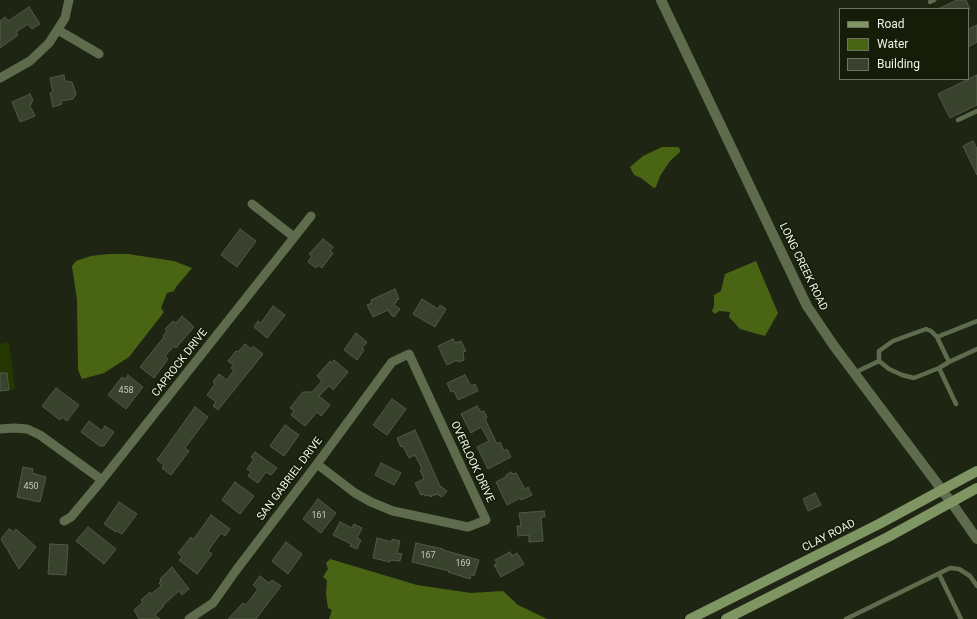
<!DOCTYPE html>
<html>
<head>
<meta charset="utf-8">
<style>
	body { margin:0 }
	#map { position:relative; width:977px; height:619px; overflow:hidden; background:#1e2613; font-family:Roboto,sans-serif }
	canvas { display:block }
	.legend { position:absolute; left:839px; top:8px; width:130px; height:72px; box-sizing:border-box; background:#151d09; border:1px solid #6c7362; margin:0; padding:5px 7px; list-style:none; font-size:12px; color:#eef4e7 }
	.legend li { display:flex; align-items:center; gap:8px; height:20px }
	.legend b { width:20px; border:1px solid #6c7362 }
</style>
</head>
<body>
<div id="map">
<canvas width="977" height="619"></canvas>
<ul class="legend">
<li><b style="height:5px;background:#7f9563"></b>Road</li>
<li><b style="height:11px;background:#496514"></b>Water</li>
<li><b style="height:11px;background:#39422d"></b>Building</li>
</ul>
</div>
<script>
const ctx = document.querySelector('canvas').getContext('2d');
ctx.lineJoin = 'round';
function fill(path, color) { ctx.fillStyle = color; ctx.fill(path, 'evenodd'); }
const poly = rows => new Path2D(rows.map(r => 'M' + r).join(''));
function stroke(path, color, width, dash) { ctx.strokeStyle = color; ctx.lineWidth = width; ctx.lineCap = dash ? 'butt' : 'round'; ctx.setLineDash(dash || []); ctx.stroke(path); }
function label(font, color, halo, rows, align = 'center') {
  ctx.font = font + ' Roboto,sans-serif'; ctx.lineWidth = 3.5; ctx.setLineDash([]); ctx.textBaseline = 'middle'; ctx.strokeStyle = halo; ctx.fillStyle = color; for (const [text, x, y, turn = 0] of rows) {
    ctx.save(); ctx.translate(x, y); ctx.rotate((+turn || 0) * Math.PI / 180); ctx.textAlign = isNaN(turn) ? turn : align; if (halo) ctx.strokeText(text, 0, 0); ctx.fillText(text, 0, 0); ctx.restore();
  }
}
fill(poly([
	[9,342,15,389,0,391,0,344]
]), '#243700');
fill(poly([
	[662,147,678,147,680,149,680,152,670,161,660,176,656,187,654,188,641,178,634,175,630,167,643,156],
	[109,254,128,254,174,261,192,268,176,287,174,291,167,293,161,308,164,312,129,357,104,373,82,379,78,370,77,300,72,266,76,261,91,256],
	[756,261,778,313,765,336,740,329,729,317,730,312,719,311,715,314,712,311,714,306,714,295,721,291,725,274],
	[330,559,417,585,471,593,503,591,518,605,547,619,329,619,332,610,328,608,326,594,327,580,323,577,328,569,326,563]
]), '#496514');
const building = poly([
	[957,0,966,0,970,9,938,9,957,0],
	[29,7,40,24,32,29,28,24,16,32,18,35,0,48,0,21,5,17,8,21,29,7],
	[977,25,977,42,968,47,968,29,977,25],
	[64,75,65,81,72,82,76,94,73,99,61,101,62,104,53,107,50,93,53,92,50,78,64,75],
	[977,75,977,105,950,118,938,94,977,75],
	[30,94,33,100,30,106,35,116,20,122,12,102,30,94],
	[973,141,977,149,977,175,963,146,973,141],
	[240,229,256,241,237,267,221,255,240,229],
	[323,239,333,247,330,251,333,253,322,268,318,265,316,268,308,262,312,256,309,254,323,239],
	[395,289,399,299,396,300,397,302,393,304,400,309,394,317,391,315,388,310,373,317,367,305,372,303,371,300,395,289],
	[422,299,438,309,440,305,446,309,435,327,413,314,422,299],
	[273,306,285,315,267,338,254,327,258,321,261,323,273,306],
	[182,316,194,327,176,348,174,346,165,356,168,359,154,378,140,367,164,337,163,336,167,331,165,329,173,321,176,323,182,316],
	[356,333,367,342,362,348,364,350,357,360,344,350,356,333],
	[453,339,455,343,461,341,466,351,463,352,464,360,458,362,457,360,447,365,438,346,453,339],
	[245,344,251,349,253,346,263,354,218,410,213,406,216,402,207,395,215,384,213,382,219,374,227,380,234,370,231,368,233,365,228,361,236,351,238,352,245,344],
	[334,360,348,372,333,390,329,386,319,396,330,405,321,416,317,412,305,426,291,415,294,411,290,408,303,392,312,392,322,381,317,376,330,361,331,363,334,360],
	[0,373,7,373,9,390,0,391,0,373],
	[128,375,143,387,126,409,108,395,122,377,126,379,128,375],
	[465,375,471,386,475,384,478,391,458,400,454,391,451,392,447,383,465,375],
	[56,388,79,405,67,421,62,417,60,420,42,406,56,388],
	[392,399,406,409,387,435,373,425,392,399],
	[477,406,481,412,484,411,487,418,485,419,497,444,500,442,504,451,507,449,511,457,488,469,477,447,489,441,481,427,471,433,461,414,477,406],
	[195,407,208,417,185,448,189,451,171,475,162,468,164,465,157,460,195,407],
	[89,421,102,431,105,426,114,432,104,446,100,446,81,432,89,421],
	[285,425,299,435,284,456,270,446,285,425],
	[415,430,440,486,447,491,442,497,437,494,430,497,430,495,425,496,424,494,421,495,415,483,424,479,420,470,422,469,415,455,409,458,403,446,401,447,397,438,415,430],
	[255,452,277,468,271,475,266,472,258,483,248,476,251,472,247,469,254,459,251,457,255,452],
	[381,463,401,473,394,485,375,475,381,463],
	[23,467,33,469,32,473,46,477,40,502,17,497,23,467],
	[511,472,513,474,516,473,525,489,528,487,532,495,521,500,520,498,507,505,496,482,506,477,506,475,511,472],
	[235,482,254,496,240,514,222,500,235,482],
	[815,493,821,505,808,511,803,499,815,493],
	[318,499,336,513,321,533,303,519,318,499],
	[119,502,137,514,122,534,117,531,116,532,104,524,119,502],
	[544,511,545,517,541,517,543,541,529,542,529,535,518,536,517,526,521,526,519,513,544,511],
	[211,515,230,529,225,536,221,533,208,551,212,554,197,574,179,560,182,557,178,553,191,537,193,540,211,515],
	[340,522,352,528,354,524,362,528,357,538,361,540,357,549,350,546,351,544,333,535,340,522],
	[88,527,116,549,104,564,76,541,88,527],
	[9,529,14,532,16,529,36,547,19,569,1,539,9,529],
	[377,538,392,542,392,539,400,541,397,553,402,554,400,561,390,560,390,562,373,558,377,538],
	[286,542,302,554,288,574,272,561,286,542],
	[416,543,443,549,443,550,479,560,474,576,471,575,470,579,448,572,449,571,412,562,416,543],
	[50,544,68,545,66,575,48,574,50,544],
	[510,552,512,556,517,553,524,564,501,577,494,565,497,563,495,560,510,552],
	[172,567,189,589,182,595,179,591,163,605,164,606,155,615,160,619,139,619,134,610,143,602,141,600,150,592,151,594,161,586,159,583,161,581,160,579,172,567],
	[260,576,269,583,272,580,281,586,256,619,228,619,243,603,246,605,258,589,253,585,260,576]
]);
fill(building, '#39422d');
stroke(building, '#505a44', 1);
stroke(poly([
	[930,2,934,0],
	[958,120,977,111],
	[937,337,977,321],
	[879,361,889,369,902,375,914,378,939,368,949,362,977,349],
	[879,361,879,351,893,341,926,329,931,331,937,337,949,362],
	[939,368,956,404],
	[854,373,879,361],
	[939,574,961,619],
	[846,619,950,568,959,569,970,576,977,586]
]), '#5e6c4d', 4.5);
stroke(poly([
	[58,30,99,54],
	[0,78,30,61,49,43,65,18,69,0],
	[252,204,294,237],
	[0,429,14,428,27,429,40,435,102,480],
	[64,521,71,517,102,480,311,216],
	[189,619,213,603,237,569,317,464,392,362,409,354,486,520,468,527,393,511,371,502,355,493,317,464]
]), '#5e6c4d', 9);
stroke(poly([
	[661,0,807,306,834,346,951,502,977,539]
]), '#5e6c4d', 10);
stroke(poly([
	[690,619,879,524,977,471],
	[726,619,888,537,977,488]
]), '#7f9563', 10);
label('9px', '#c1c8b8', null, [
	["458",126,391],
	["450",31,487],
	["161",319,516],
	["167",428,556],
	["169",463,564]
]);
label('11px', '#eef4e7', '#151d09', [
	["LONG CREEK ROAD",803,267,64],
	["CAPROCK DRIVE",180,363,-52],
	["OVERLOOK DRIVE",472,462,65],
	["SAN GABRIEL DRIVE",290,479,-53],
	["CLAY ROAD",829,536,-27]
]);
</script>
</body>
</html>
